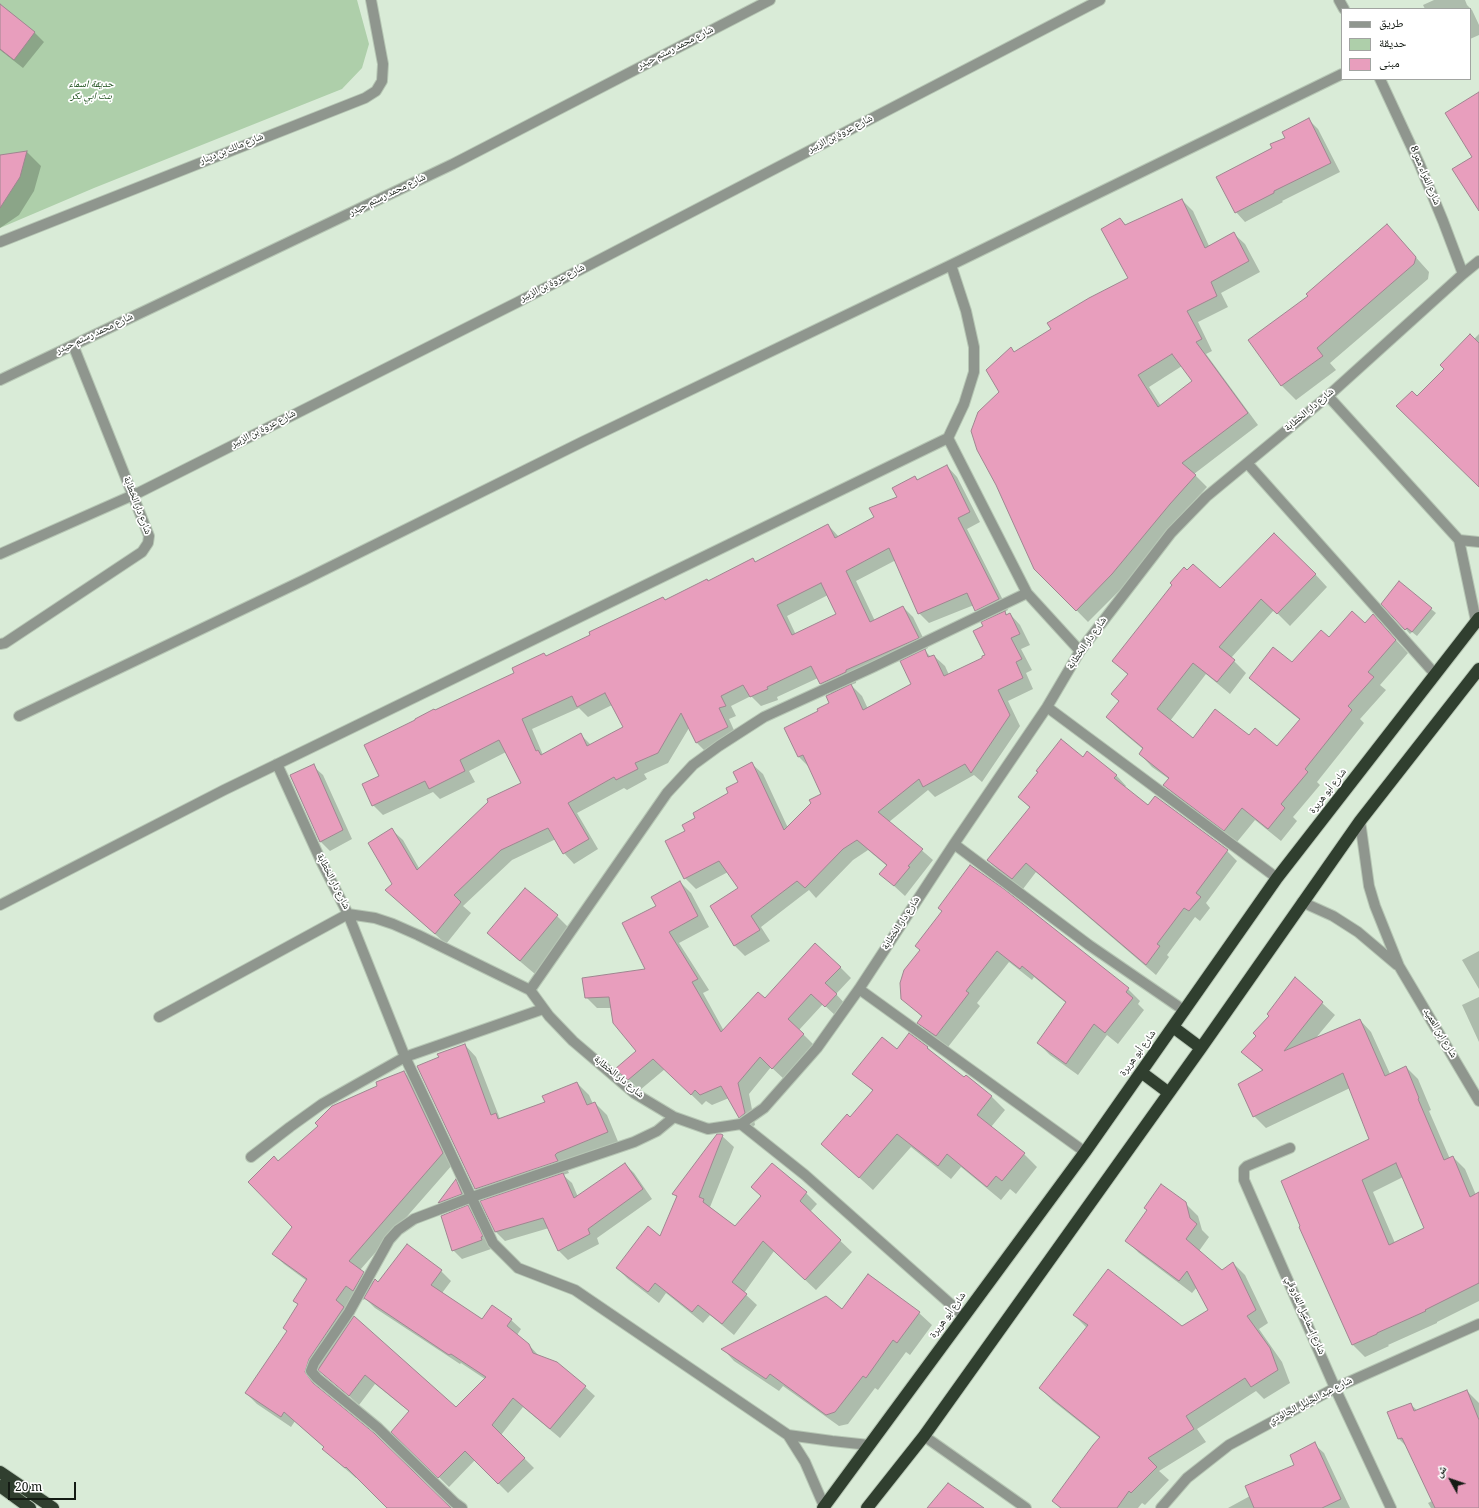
<!DOCTYPE html>
<html>
<head>
<meta charset="utf-8">
<style>
	body { margin:0 }
	#map { position:relative; width:1479px; height:1508px; overflow:hidden; background:#d9ebd7; font-family:Georgia,"Noto Naskh Arabic",serif }
	canvas { display:block }
	.legend { position:absolute; left:1341px; top:8px; width:130px; height:72px; box-sizing:border-box; background:#fff; border:1px solid #a1a4a1; margin:0; padding:5px 7px; list-style:none; font-size:12px; color:#141b14 }
	.legend li { display:flex; align-items:center; gap:8px; height:20px }
	.legend b { width:20px; border:1px solid #a1a4a1 }
	.north { position:absolute; left:1431px; top:1460px; width:40px; height:40px; -webkit-text-stroke:3px #fff; paint-order:stroke; rotate:310deg; font-size:11px; font-weight:700; line-height:16px; text-align:center; color:#141b14 }
	.north::after { content:''; display:block; margin:auto; width:14px; height:18px; background:#141b14; clip-path:polygon(50% 0,100% 100%,50% 72%,0 100%) }
	.scale { position:absolute; left:8px; top:1482px; width:68px; height:18px; box-sizing:border-box; border:2px solid #141b14; border-top:0; padding-left:5px; font-size:12px; line-height:14px; white-space:nowrap; color:#141b14; -webkit-text-stroke:3px #fff; paint-order:stroke }
</style>
</head>
<body>
<div id="map">
<canvas width="1479" height="1508"></canvas>
<ul class="legend">
<li><b style="height:5px;background:#8f968e"></b>طريق</li>
<li><b style="height:11px;background:#aecfaa"></b>حديقة</li>
<li><b style="height:11px;background:#e89ebd"></b>مبنى</li>
</ul>
<div class="north">ش</div>
<div class="scale">20 m</div>
</div>
<script>
const ctx = document.querySelector('canvas').getContext('2d');
ctx.lineJoin = 'round';
function fill(path, color) { ctx.fillStyle = color; ctx.fill(path, 'evenodd'); }
const poly = rows => new Path2D(rows.map(r => 'M' + r).join(''));
function stroke(path, color, width, dash) { ctx.strokeStyle = color; ctx.lineWidth = width; ctx.lineCap = dash ? 'butt' : 'round'; ctx.setLineDash(dash || []); ctx.stroke(path); }
function label(font, color, halo, rows, align = 'center') {
  ctx.font = font + ' Georgia,"Noto Naskh Arabic",serif'; ctx.lineWidth = 3.5; ctx.setLineDash([]); ctx.textBaseline = 'middle'; ctx.strokeStyle = halo; ctx.fillStyle = color; for (const [text, x, y, turn = 0] of rows) {
    ctx.save(); ctx.translate(x, y); ctx.rotate((+turn || 0) * Math.PI / 180); ctx.textAlign = isNaN(turn) ? turn : align; if (halo) ctx.strokeText(text, 0, 0); ctx.fillText(text, 0, 0); ctx.restore();
  }
}
fill(poly([
	[0,0,357,0,369,44,362,68,342,89,94,188,0,228]
]), '#aecfaa');
fill(poly([
	[1434,0,1465,0,1467,5,1472,10,1479,25,1479,35,1470,39,1470,9,1425,9,1423,5],
	[0,6,35,33,44,42,23,68,0,50],
	[1309,120,1318,129,1340,172,1282,201,1283,202,1245,222,1236,212,1274,149],
	[27,152,41,166,34,191,19,215,0,228,0,156],
	[1182,200,1193,211,1209,246,1233,233,1245,244,1260,272,1221,293,1228,307,1198,322,1212,351,1206,354,1258,425,1194,474,1207,487,1181,515,1124,586,1088,622,1035,568,1001,392,1011,349,1015,353,1130,279,1120,219,1127,226],
	[1182,366,1193,381,1161,406,1149,387],
	[1387,225,1429,272,1428,279,1330,363,1336,370,1296,400,1282,386,1249,340,1310,296],
	[1479,334,1479,487,1417,397],
	[947,466,957,477,980,522,967,529,1008,610,1004,612,1008,615,1010,614,1020,625,1030,645,1021,649,1032,670,1026,673,1033,689,1008,701,1020,726,982,782,974,775,935,797,928,790,889,822,933,860,905,896,881,874,887,866,868,850,853,860,816,898,809,890,761,927,770,941,745,956,735,946,711,906,740,888,728,872,696,889,685,878,687,831,696,818,729,793,739,783,752,764,763,774,788,828,823,795,809,767,799,757,819,711,831,704,832,694,821,684,818,678,777,697,778,700,761,706,751,696,731,706,736,716,729,719,737,737,707,753,696,742,689,728,668,763,644,774,647,779,627,790,624,788,577,813,598,849,574,864,564,853,556,839,512,860,463,906,471,913,446,944,386,890,393,884,392,830,403,840,419,868,522,784,506,752,469,771,475,782,440,799,433,792,383,815,373,805,380,777,516,674,547,657,708,582,753,559,756,563,828,525,839,537,875,518,898,497,915,477,919,481],
	[896,560,919,613,929,623,974,605,976,610,987,621,984,627,986,655,984,658,949,675,945,666,934,656,931,657,924,650,928,648,913,617,903,607,875,621,856,581],
	[828,595,837,615,796,635,787,616],
	[901,660,912,685,868,709,862,696,851,685,856,683,856,680],
	[612,705,624,727,591,745,580,734,543,755,532,729,579,708,588,717],
	[1315,574,1327,587,1290,626,1274,610,1231,658,1246,673,1230,694,1206,674,1170,721,1193,739,1249,736,1277,748,1300,720,1263,690,1250,678,1292,664,1329,638,1365,624,1373,615,1408,653,1380,685,1386,690,1360,719,1364,723,1317,782,1320,785,1293,817,1297,821,1281,841,1255,820,1237,842,1177,797,1164,785,1169,779,1152,767,1140,754,1144,750,1120,730,1107,717,1120,702,1128,675,1114,661,1220,590],
	[1382,603,1431,609,1436,613,1417,636,1412,632,1410,634],
	[1083,758,1116,775,1126,786,1124,788,1148,806,1227,851,1237,861,1206,903,1210,908,1200,921,1195,917,1167,955,1169,957,1156,975,1036,872,1023,889,998,870,988,860,1030,808,1020,797],
	[313,766,323,775,352,839,330,851,321,842,291,776],
	[680,882,691,893,709,927,679,943,709,990,703,993,724,1031,765,1000,840,967,851,978,836,994,847,1006,837,1017,823,1004,799,1030,814,1045,784,1079,771,1067,749,1094,755,1125,750,1128,739,1117,729,1098,712,1105,706,1101,702,1105,665,1069,640,1090,628,1079,638,1051,612,1008,597,1008,586,997,646,970,657,906],
	[943,912,1128,989,1140,1001,1138,1004,1144,1010,1118,1044,1107,1035,1078,1075,1050,1055,1038,1043,1066,1003,1034,977,1032,980,1009,962,977,1003,980,1006,948,1047,930,1034,918,1023,922,1017,902,998,921,951],
	[557,916,571,930,535,974,503,947,489,933],
	[1479,951,1479,989,1462,960],
	[1295,978,1335,1015,1315,1039,1360,1020,1371,1032,1390,1074,1406,1067,1418,1079,1431,1110,1429,1111,1450,1159,1453,1157,1465,1169,1476,1195,1479,1193,1479,1301,1437,1322,1437,1323,1388,1345,1389,1346,1365,1357,1353,1345,1300,1227,1370,1139,1350,1088,1266,1128,1254,1116,1263,1071,1242,1052,1257,1036],
	[1403,1177,1425,1228,1395,1243,1373,1192],
	[1479,997,1479,1042,1462,1005],
	[465,1045,476,1057,500,1119,546,1102,577,1083,589,1095,593,1104,595,1103,607,1115,619,1144,566,1167,569,1173,563,1175,572,1183,578,1197,625,1164,634,1173,652,1199,597,1238,599,1244,568,1260,558,1250,549,1228,505,1241,496,1232,482,1202,487,1200,476,1189],
	[927,1047,938,1058,965,1079,966,1077,992,1097,1005,1110,991,1127,1024,1154,1037,1167,1016,1194,1010,1189,1001,1200,961,1167,951,1179,911,1147,873,1190,822,1144,850,1118,873,1091,853,1073,897,1050],
	[404,1072,415,1083,453,1164,360,1270,374,1283,378,1283,441,1271,451,1281,442,1293,483,1321,511,1320,521,1329,517,1335,528,1344,539,1356,585,1387,595,1396,560,1438,523,1407,501,1435,534,1468,508,1493,475,1460,449,1487,393,1432,410,1412,375,1384,359,1405,319,1369,314,1383,319,1390,449,1508,389,1508,357,1476,356,1478,334,1459,324,1449,325,1448,295,1421,291,1427,257,1404,246,1393,288,1332,284,1328,299,1305,294,1301,307,1281,284,1264,273,1254,293,1227,278,1162,378,1086],
	[357,1295,364,1300,365,1298,375,1308,460,1364,461,1363,485,1379,456,1409,346,1310],
	[721,1135,734,1147,710,1207,715,1211,736,1227,806,1193,817,1204,810,1212,852,1252,816,1290,774,1251,744,1293,757,1305,734,1335,710,1315,703,1323,666,1293,659,1303,628,1279,617,1268,661,1237,678,1198,673,1193],
	[456,1181,465,1190,471,1203,448,1212,439,1203],
	[1185,1203,1198,1216,1202,1230,1209,1237,1199,1251,1222,1271,1233,1263,1245,1275,1268,1323,1259,1329,1282,1362,1290,1383,1264,1399,1256,1391,1197,1429,1206,1442,1159,1471,1169,1480,1145,1505,1142,1503,1138,1508,1060,1508,1054,1501,1101,1439,1053,1401,1040,1388,1087,1328,1074,1315,1182,1327,1209,1310,1197,1287,1192,1293,1139,1253,1127,1241],
	[468,1207,477,1216,491,1249,462,1259,453,1250],
	[842,1311,919,1313,932,1325,910,1355,906,1352,878,1390,875,1388,848,1424,839,1426,783,1386,779,1391,734,1361,723,1349],
	[1467,1391,1479,1403,1479,1508,1431,1508,1428,1503,1432,1501,1408,1448,1399,1439,1410,1404,1418,1411],
	[1314,1444,1324,1453,1350,1508,1228,1508,1250,1496,1296,1465]
]), '#0003');
const building = poly([
	[0,4,35,32,14,60,0,49,0,4],
	[1479,92,1479,211,1452,169,1472,157,1445,113,1479,92],
	[1309,118,1331,163,1274,191,1274,193,1235,213,1216,177,1272,148,1270,144,1285,138,1282,132,1309,118],
	[27,151,20,177,0,208,0,155,27,151],
	[1182,199,1205,248,1234,232,1249,261,1211,282,1217,296,1187,311,1202,339,1196,342,1248,413,1182,463,1196,475,1170,504,1112,574,1076,611,1034,569,996,485,977,450,971,431,978,412,999,392,986,370,1011,347,1014,352,1051,329,1047,323,1089,298,1128,278,1101,229,1120,218,1125,225,1182,199],
	[1172,354,1192,381,1158,407,1138,375,1172,354],
	[1387,224,1416,257,1414,264,1317,348,1323,356,1281,386,1248,340,1308,296,1306,294,1387,224],
	[1470,334,1479,343,1479,487,1396,406,1412,391,1417,396,1444,369,1440,365,1470,334],
	[947,465,970,512,958,518,999,599,975,611,967,593,918,614,889,548,846,571,870,622,903,606,919,638,846,670,846,672,820,684,811,666,767,687,768,689,750,697,743,685,721,696,726,706,719,708,728,727,696,743,681,713,658,753,635,763,638,769,616,780,614,777,568,803,589,839,563,854,548,828,501,850,454,895,461,902,435,934,385,890,392,884,368,843,392,828,417,870,488,802,487,799,521,783,499,740,460,760,465,771,429,789,425,781,372,806,362,784,379,776,364,745,415,720,415,719,434,709,435,710,514,673,512,668,544,653,546,656,590,635,589,632,663,597,665,600,707,579,708,581,753,558,755,562,828,524,835,538,874,517,869,508,897,497,892,488,915,476,917,480,947,465],
	[821,583,836,614,792,635,777,605,821,583],
	[605,693,623,727,587,746,581,733,541,755,538,750,536,751,522,719,572,696,577,707,605,693],
	[1274,533,1316,574,1277,614,1261,599,1219,647,1235,660,1217,682,1193,663,1157,709,1193,738,1215,709,1249,735,1255,728,1277,746,1300,719,1249,678,1273,647,1292,662,1321,630,1329,637,1352,611,1365,623,1373,614,1396,640,1368,672,1374,677,1348,706,1352,710,1305,769,1308,772,1281,804,1285,808,1268,829,1242,808,1224,831,1163,785,1169,778,1139,754,1143,748,1106,717,1119,701,1111,694,1128,674,1112,661,1172,585,1170,583,1184,567,1187,570,1193,564,1220,588,1274,533],
	[1399,581,1432,608,1412,632,1407,628,1405,630,1381,604,1399,581],
	[1005,611,1006,615,1010,613,1020,634,1011,638,1022,659,1016,662,1023,678,998,690,1010,715,971,773,965,764,923,787,919,779,878,812,923,849,908,866,910,867,894,886,879,874,887,865,857,840,843,849,805,888,797,881,751,916,760,930,734,946,710,906,738,888,719,861,684,879,665,841,685,831,682,825,695,818,693,813,728,793,726,788,738,782,733,772,752,762,784,830,811,803,809,800,821,794,803,755,798,757,784,728,818,711,817,709,829,703,826,696,851,684,863,710,911,684,900,661,925,649,928,657,934,655,944,676,982,658,982,656,985,655,973,631,983,626,981,622,1005,611],
	[1061,739,1083,757,1087,751,1117,775,1114,778,1148,805,1155,796,1228,850,1196,893,1201,897,1189,911,1184,908,1157,944,1160,946,1146,965,1026,863,1012,879,987,860,1030,807,1018,797,1038,772,1036,771,1061,739],
	[314,764,343,830,320,842,290,775,314,764],
	[970,865,1004,889,1129,988,1126,992,1133,998,1105,1033,1094,1024,1066,1064,1037,1043,1066,1002,1022,966,1020,969,997,951,966,991,969,993,936,1036,917,1023,922,1016,901,999,900,983,904,970,920,950,915,946,942,911,938,908,970,865],
	[680,881,698,916,669,932,698,979,692,982,721,1032,758,992,765,998,815,943,841,967,825,983,837,994,825,1007,811,994,788,1019,804,1034,772,1069,760,1057,738,1083,745,1113,739,1118,721,1086,700,1095,695,1090,691,1095,653,1059,628,1080,615,1069,636,1051,613,1023,609,997,585,998,582,978,645,969,622,923,656,906,651,897,680,881],
	[525,888,558,915,520,961,487,933,525,888],
	[1295,977,1323,1002,1284,1051,1360,1019,1385,1076,1406,1066,1419,1098,1418,1099,1444,1160,1453,1156,1470,1197,1479,1192,1479,1283,1425,1310,1426,1311,1377,1333,1377,1334,1352,1345,1299,1227,1300,1226,1281,1181,1369,1139,1343,1073,1253,1117,1238,1084,1263,1070,1241,1052,1256,1036,1253,1033,1269,1016,1267,1014,1295,977],
	[1396,1163,1424,1228,1389,1245,1362,1180,1396,1163],
	[909,1033,928,1047,927,1048,964,1077,966,1075,992,1096,977,1115,1025,1153,1002,1181,996,1176,987,1187,947,1154,938,1166,897,1134,859,1178,821,1144,847,1114,850,1117,873,1090,852,1074,882,1037,897,1049,909,1033],
	[465,1044,491,1115,496,1113,498,1119,545,1102,542,1096,577,1082,587,1105,595,1102,608,1132,557,1153,555,1155,558,1161,475,1189,417,1066,439,1057,437,1054,465,1044],
	[404,1071,443,1153,349,1261,364,1272,353,1291,346,1286,336,1300,344,1307,309,1359,305,1372,313,1383,374,1433,451,1508,387,1508,346,1467,345,1468,322,1449,324,1447,284,1412,281,1417,245,1393,287,1331,283,1328,298,1304,293,1301,307,1279,272,1254,292,1227,248,1182,274,1156,278,1161,318,1126,315,1123,332,1106,377,1086,376,1082,404,1071],
	[717,1134,721,1134,723,1135,699,1197,704,1199,703,1202,735,1226,761,1196,751,1187,772,1163,807,1192,800,1201,841,1240,805,1280,763,1241,732,1282,747,1294,722,1324,698,1305,692,1312,655,1283,648,1292,616,1268,648,1226,660,1236,677,1196,672,1194,717,1134],
	[625,1163,643,1189,588,1229,590,1234,558,1251,543,1218,495,1232,480,1201,563,1173,574,1198,625,1163],
	[456,1179,462,1194,438,1203,456,1179],
	[1161,1184,1186,1202,1190,1218,1197,1224,1186,1239,1222,1270,1233,1262,1256,1310,1247,1316,1270,1348,1278,1370,1251,1387,1245,1378,1186,1416,1194,1429,1148,1458,1157,1467,1131,1493,1129,1491,1117,1508,1061,1508,1052,1501,1093,1445,1100,1437,1039,1388,1088,1325,1073,1315,1108,1269,1182,1326,1208,1310,1187,1271,1179,1281,1125,1241,1147,1210,1144,1208,1161,1184],
	[468,1205,483,1236,481,1237,482,1240,452,1251,441,1216,468,1205],
	[407,1244,442,1270,431,1285,482,1319,492,1305,512,1319,507,1326,529,1344,533,1353,557,1362,586,1386,550,1429,513,1398,492,1425,525,1458,498,1484,465,1451,438,1478,391,1432,409,1411,365,1375,349,1396,318,1370,354,1316,456,1407,486,1377,451,1354,449,1355,364,1298,375,1279,378,1282,407,1244],
	[868,1274,920,1312,897,1343,893,1340,866,1378,863,1376,835,1412,826,1415,770,1374,766,1379,721,1349,826,1296,842,1309,868,1274],
	[1467,1390,1479,1420,1479,1508,1435,1508,1402,1438,1398,1439,1387,1412,1411,1403,1414,1411,1467,1390],
	[1315,1442,1341,1499,1322,1508,1254,1508,1245,1486,1294,1465,1290,1455,1315,1442],
	[948,1483,984,1508,927,1508,948,1483]
]);
fill(building, '#e89ebd');
stroke(building, '#9f8690', 1);
const street = poly([
	[1339,0,1344,9],
	[1380,79,1419,163,1443,221,1463,274],
	[0,242,365,98,376,91,382,81,383,64,371,0],
	[951,265,966,311,974,347,974,372,964,404,948,438,1027,593,1080,651],
	[0,380,453,164,770,0],
	[1328,396,1459,540,1476,621],
	[1248,464,1435,674],
	[1459,540,1479,542],
	[0,554,140,492,518,302,1100,0],
	[0,644,5,643,142,552,148,543,149,536,73,345],
	[1047,707,1277,878],
	[19,716,304,580,584,441,951,265,1342,74],
	[277,764,321,861,348,914,375,918,393,924,418,935,530,990,549,1016,573,1041,634,1093,674,1117,708,1129,741,1124,764,1108,817,1048,859,989,954,844,1047,707,1080,651,1171,533,1206,497,1328,396,1463,274,1479,261],
	[1360,821,1369,886,1375,906,1399,966,1479,1101],
	[954,844,1089,945,1185,1011],
	[1302,902,1333,916,1358,932,1397,965],
	[0,905,224,790,948,438],
	[859,989,1085,1152],
	[530,990,667,793,693,765,719,746,764,717,871,668,1027,593],
	[159,1017,348,914,405,1057,493,1243,518,1268,575,1290,788,1435,805,1462,824,1506],
	[741,1124,805,1175,964,1316],
	[1290,1148,1247,1166,1244,1169,1244,1180,1335,1388,1391,1508],
	[251,1157,290,1127,322,1104,405,1057,543,1009],
	[788,1435,832,1441,869,1445],
	[924,1436,1026,1508],
	[462,1508,455,1503,378,1428,317,1378,311,1371,314,1363,349,1312,389,1240,398,1230,414,1219,472,1197,634,1142,657,1131,674,1117],
	[1161,1508,1187,1478,1229,1445,1335,1388,1479,1324]
]);
const highway = poly([
	[1173,1027,1201,1048],
	[1141,1072,1169,1093],
	[0,1472,53,1508],
	[0,1486,30,1508],
	[823,1508,1085,1152,1277,878,1479,618],
	[867,1508,924,1436,1201,1048,1360,821,1479,669]
]);
stroke(street, '#b6c6b4', 12);
stroke(highway, '#b6c6b4', 14);
stroke(street, '#8f968e', 10);
stroke(highway, '#303f2f', 12);
label('10px', '#141b14', '#fff', [
	["شارع محمد رستم حيدر",676,49,-27],
	["شارع عروة بن الزبير",841,135,-27],
	["شارع مالك بن دينار",232,150,-22],
	["شارع الفراء ممر 8",1424,176,67],
	["شارع محمد رستم حيدر",388,196,-26],
	["شارع عروة بن الزبير",553,284,-27],
	["شارع محمد رستم حيدر",95,335,-25],
	["شارع دار الخطابة",1310,411,-40],
	["شارع عروة بن الزبير",264,430,-27],
	["شارع دار الخطابة",136,506,69],
	["شارع دار الخطابة",1088,644,-55],
	["شارع أبو هريرة",1329,792,-52],
	["شارع دار الخطابة",332,882,63],
	["شارع دار الخطابة",902,924,-57],
	["شارع ابن العميد",1439,1034,59],
	["شارع أبو هريرة",1139,1054,-54],
	["شارع دار الخطابة",618,1078,39],
	["شارع أبو هريرة",949,1316,-54],
	["شارع إسماعيل الفاروقي",1304,1316,66],
	["شارع عبد الجليل الجالودي",1311,1402,-27]
]);
label('italic 10px', '#134811', '#fff', [
	["حديقة اسماء",91,86],
	["بنت ابي بكر",91,98]
]);
</script>
</body>
</html>
